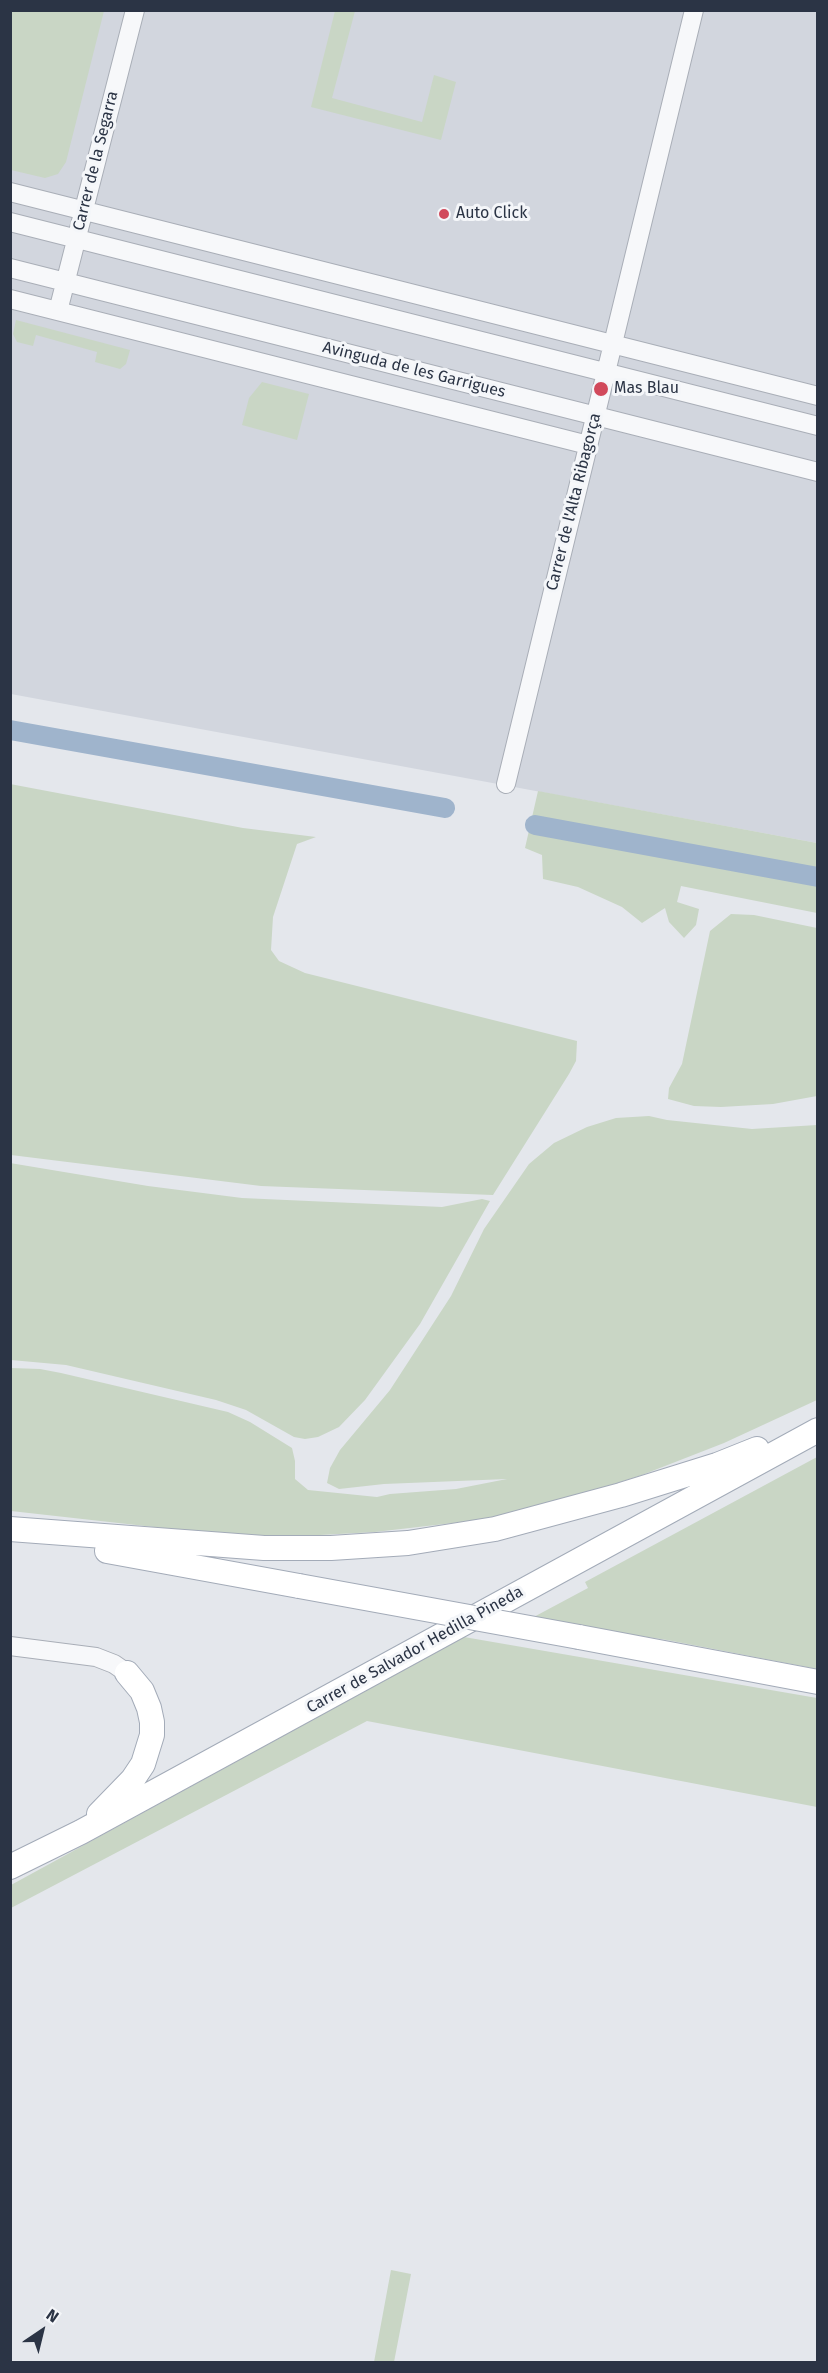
<!DOCTYPE html>
<html>
<head>
<meta charset="utf-8">
<style>
	body { margin:0 }
	#map { position:relative; width:828px; height:2373px; overflow:hidden; background:#e4e7ec; font-family:"Fira Sans",sans-serif }
	canvas { display:block }
	.frame { position:absolute; inset:0; border:12px solid #2b3445; pointer-events:none }
	.north { position:absolute; left:12px; top:2301px; width:60px; height:60px; -webkit-text-stroke:4px #f4f6f9; paint-order:stroke; rotate:35deg; font-size:16px; font-weight:700; line-height:24px; text-align:center; color:#2b3445 }
	.north::after { content:''; display:block; margin:auto; width:21px; height:27px; background:#2b3445; clip-path:polygon(50% 0,100% 100%,50% 72%,0 100%) }
</style>
</head>
<body>
<div id="map">
<canvas width="828" height="2373"></canvas>
<div class="frame"></div>
<div class="north">N</div>
</div>
<script>
const ctx = document.querySelector('canvas').getContext('2d');
ctx.lineJoin = 'round';
function fill(path, color) { ctx.fillStyle = color; ctx.fill(path, 'evenodd'); }
const poly = rows => new Path2D(rows.map(r => 'M' + r).join(''));
function stroke(path, color, width, dash) { ctx.strokeStyle = color; ctx.lineWidth = width; ctx.lineCap = dash ? 'butt' : 'round'; ctx.setLineDash(dash || []); ctx.stroke(path); }
function label(font, color, halo, rows, align = 'center') {
  ctx.font = font + ' "Fira Sans",sans-serif'; ctx.lineWidth = 6; ctx.setLineDash([]); ctx.textBaseline = 'middle'; ctx.strokeStyle = halo; ctx.fillStyle = color; for (const [text, x, y, turn = 0] of rows) {
    ctx.save(); ctx.translate(x, y); ctx.rotate((+turn || 0) * Math.PI / 180); ctx.textAlign = isNaN(turn) ? turn : align; if (halo) ctx.strokeText(text, 0, 0); ctx.fillText(text, 0, 0); ctx.restore();
  }
}
fill(poly([
	[10,11,817,11,817,843,11,694]
]), '#d2d6de');
fill(poly([
	[10,11,104,11,66,162,58,174,45,178,11,170],
	[335,11,355,11,332,98,422,122,434,75,456,82,441,140,311,107],
	[16,320,130,350,126,364,120,369,95,362,97,352,36,335,33,346,17,342,13,334],
	[262,382,309,394,297,440,242,425,249,398],
	[10,784,243,828,316,837,297,844,273,917,271,950,279,961,305,973,577,1041,576,1061,569,1074,493,1195,261,1186,11,1155],
	[538,791,817,843,817,913,681,886,677,902,699,909,696,925,684,938,669,922,665,908,642,923,622,907,578,887,543,879,542,855,525,848],
	[731,914,754,915,817,928,817,1096,773,1104,721,1107,694,1106,668,1099,669,1088,682,1064,710,931],
	[649,1116,667,1120,752,1129,817,1125,816,1139,818,1141,817,1400,724,1443,642,1475,561,1501,479,1520,375,1532,284,1537,172,1529,11,1511,11,1368,40,1369,61,1373,228,1412,250,1422,292,1448,295,1461,295,1479,308,1490,377,1497,390,1494,456,1489,507,1479,384,1484,339,1489,327,1483,330,1468,340,1450,390,1390,451,1296,484,1229,529,1164,554,1143,587,1127,616,1118],
	[10,1163,148,1186,242,1198,442,1207,482,1199,490,1201,420,1324,365,1400,339,1427,318,1437,305,1439,294,1437,246,1410,216,1400,66,1365,11,1360],
	[817,1457,817,1669,667,1640,530,1619,588,1588,585,1582],
	[464,1637,817,1698,817,1807,367,1721,11,1908,11,1885],
	[391,2270,411,2274,394,2362,374,2362]
]), '#c9d6c5');
stroke(poly([
	[10,730,445,808],
	[535,825,818,877]
]), '#9fb4cc', 20);
const minor = poly([
	[10,192,818,396],
	[10,222,818,426],
	[10,268,818,472],
	[10,299,588,445],
	[58,311,135,10],
	[506,784,694,10],
	[10,1646,96,1657,114,1664,127,1673]
]);
const major = poly([
	[10,1529,264,1548,331,1548,408,1543,495,1529,621,1495,717,1465,757,1449],
	[107,1551,299,1586],
	[579,1637,818,1682],
	[99,1814,133,1779,143,1764,152,1735,152,1722,149,1708,142,1691,127,1673],
	[10,1867,81,1832,818,1430]
]);
stroke(minor, '#a9aeb7', 20);
stroke(major, '#a3abb8', 26);
stroke(minor, '#f7f8fa', 18);
stroke(major, '#fff', 24);
const majorBridge = poly([
	[299,1586,579,1637]
]);
stroke(majorBridge, '#a3abb8', 26, []);
stroke(majorBridge, '#fff', 24);
for (const [x, y, r, color] of [
	[444,214,6,"#d1495b"],
	[601,389,8,"#d1495b"]
]) { const dot = new Path2D(); dot.arc(x, y, r, 0, 2 * Math.PI); ctx.fillStyle = color; ctx.fill(dot); stroke(dot, '#f4f6f9', 2); }
label('16px', '#2b3445', '#f4f6f9', [
	["Carrer de la Segarra",96,161,-76],
	["Avinguda de les Garrigues",414,370,14],
	["Carrer de l'Alta Ribagorça",574,502,-76],
	["Carrer de Salvador Hedilla Pineda",415,1650,-29]
]);
label('16px', '#2b3445', '#f4f6f9', [
	["Auto Click",456,214],
	["Mas Blau",614,389]
], 'left');
</script>
</body>
</html>
